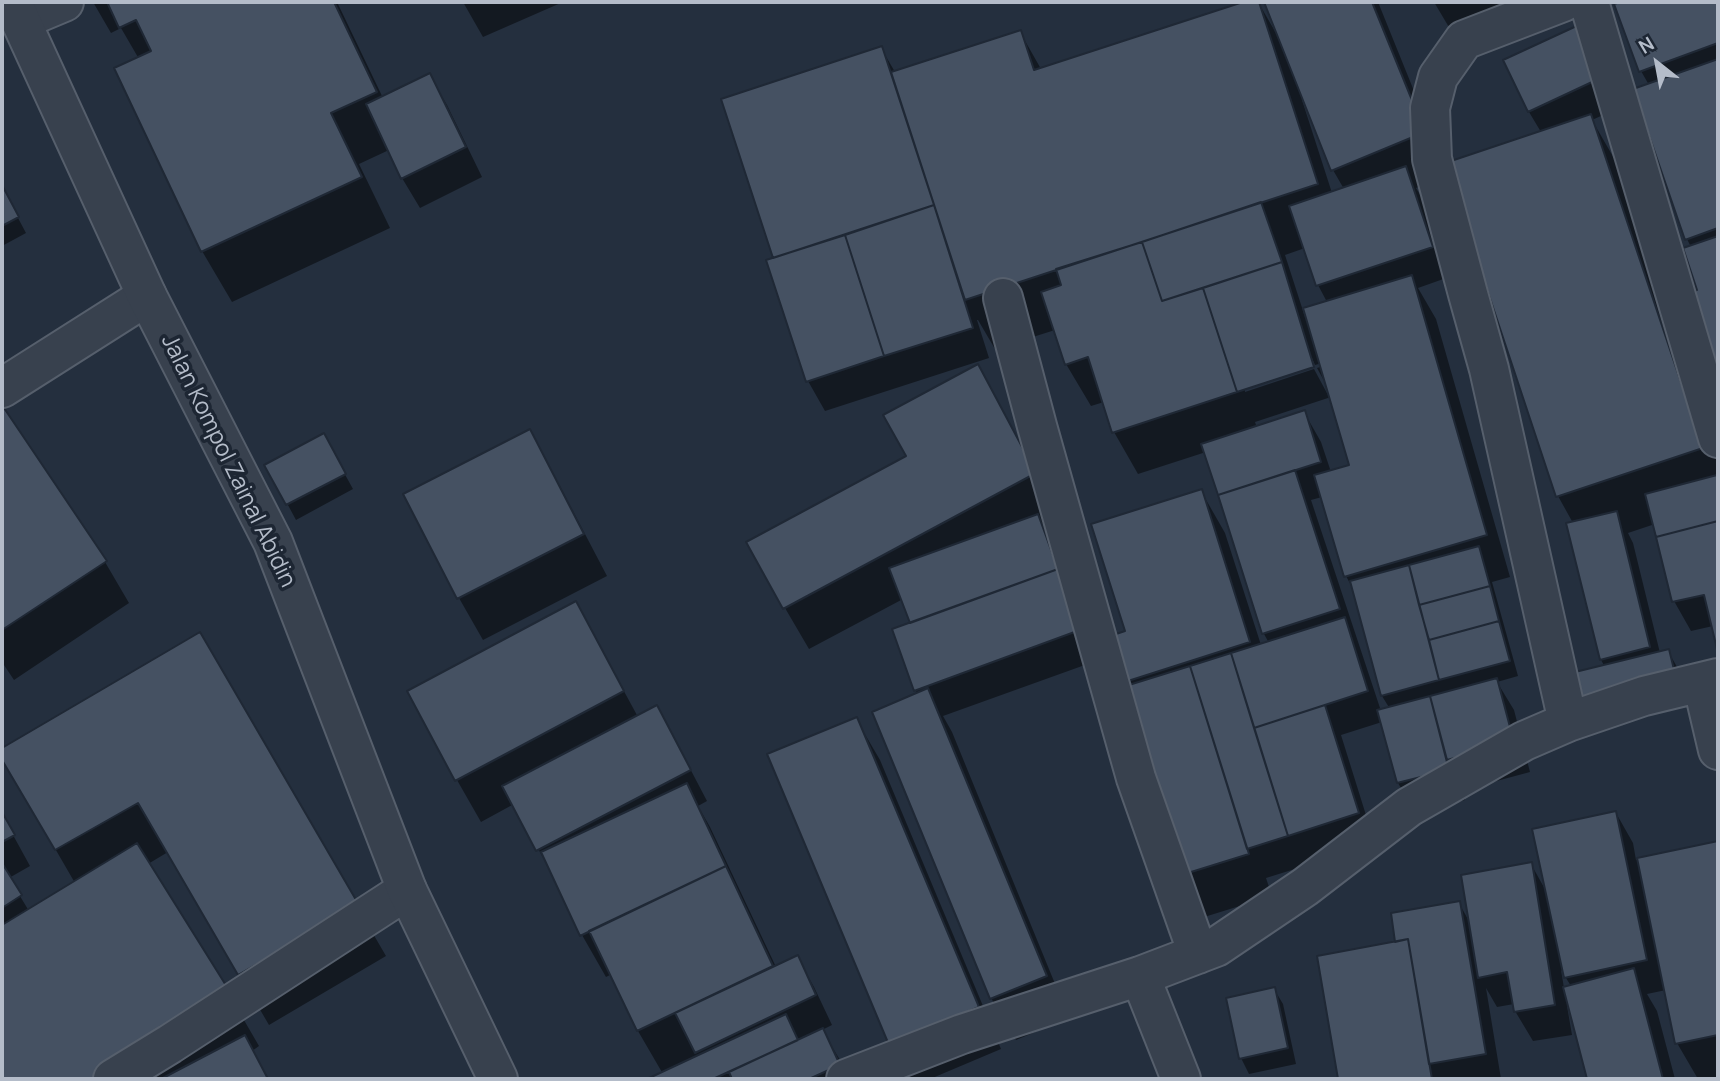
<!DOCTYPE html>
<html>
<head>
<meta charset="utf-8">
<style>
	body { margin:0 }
	#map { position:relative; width:1720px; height:1081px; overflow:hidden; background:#242f3e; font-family:Manrope,sans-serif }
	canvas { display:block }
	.frame { position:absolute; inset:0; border:4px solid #b4bcc9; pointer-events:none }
	.north { position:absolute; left:1622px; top:28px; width:70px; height:70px; -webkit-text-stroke:5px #1d2633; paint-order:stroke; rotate:329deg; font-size:19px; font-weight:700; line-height:28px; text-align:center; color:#b4bcc9 }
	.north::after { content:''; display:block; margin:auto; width:24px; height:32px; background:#b4bcc9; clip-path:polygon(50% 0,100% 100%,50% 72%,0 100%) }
</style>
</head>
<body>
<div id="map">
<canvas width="1720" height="1081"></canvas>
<div class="frame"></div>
<div class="north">N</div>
</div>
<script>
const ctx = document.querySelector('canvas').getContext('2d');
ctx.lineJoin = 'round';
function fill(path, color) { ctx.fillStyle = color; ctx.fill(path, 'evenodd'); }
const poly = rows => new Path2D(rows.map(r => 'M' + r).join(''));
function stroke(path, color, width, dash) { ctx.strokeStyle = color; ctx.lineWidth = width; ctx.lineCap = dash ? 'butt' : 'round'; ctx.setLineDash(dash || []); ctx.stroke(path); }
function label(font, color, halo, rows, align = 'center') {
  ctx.font = font + ' Manrope,sans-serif'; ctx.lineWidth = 7; ctx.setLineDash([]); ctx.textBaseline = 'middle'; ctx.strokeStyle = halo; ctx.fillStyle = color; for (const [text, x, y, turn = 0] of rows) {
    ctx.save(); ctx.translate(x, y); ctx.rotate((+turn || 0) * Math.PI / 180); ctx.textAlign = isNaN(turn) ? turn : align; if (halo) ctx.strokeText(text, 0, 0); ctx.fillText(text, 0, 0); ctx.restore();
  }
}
fill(poly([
	[93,2,337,2,383,98,429,75,447,105,482,177,420,208,402,178,389,150,359,164,390,228,232,302,202,251,139,59,121,28,111,33],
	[463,2,563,2,483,37],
	[1249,2,1258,2,1276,33,1278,32,1266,2,1378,2,1448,175,1416,188,1422,198,1449,277,1418,288,1436,319,1510,577,1492,582,1518,676,1497,682,1514,710,1530,772,1463,790,1465,800,1416,813,1398,783,1382,722,1341,735,1375,844,1266,878,1272,896,1201,918,1133,686,1130,680,1127,632,1201,491,1225,533,1261,645,1269,643,1264,634,1206,452,1138,474,1114,432,1104,402,1091,406,1066,364,1055,330,995,349,978,320,977,320,989,358,825,411,808,381,775,259,881,48,895,72,1020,32,1041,69],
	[1305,99,1333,170,1344,189,1332,193,1302,100],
	[1305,248,1318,285,1327,302,1305,317,1285,255],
	[1312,358,1315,365,1322,363,1323,366,1317,368,1328,388,1328,395,1314,369,1245,392,1245,388],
	[1331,397,1351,467,1331,472,1321,442,1304,412,1257,428,1255,422],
	[1322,497,1346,576,1354,591,1382,696,1390,709,1381,711,1311,500],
	[1434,2,1530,2,1453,34],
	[1626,2,1718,2,1718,398,1691,247,1687,239,1649,85,1641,71,1617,5],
	[1582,25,1623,106,1592,120,1619,167,1718,463,1718,646,1713,626,1691,631,1674,601,1655,524,1628,533,1633,543,1660,653,1668,651,1677,667,1685,697,1605,667,1601,660,1573,523,1558,496,1541,132,1529,112,1506,61],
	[2,188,26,233,2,246],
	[977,366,1058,515,1042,524,1054,546,1096,661,943,716,952,732,1069,1018,1016,1040,991,998,918,694,915,690,912,624,903,599,809,649,785,608,908,457],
	[2,408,105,562,129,603,14,680,2,662],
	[529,431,553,473,607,576,483,640,459,598,405,495],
	[332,451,353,489,296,520,267,466],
	[576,603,638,717,674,738,707,801,698,806,710,827,776,967,797,957,814,987,832,1025,822,1030,840,1060,848,1079,651,1079,663,1074,638,1031,612,974,606,977,582,935,555,880,514,804,481,822,457,780,410,691],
	[199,635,386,956,269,1025,168,852,148,864,230,996,259,1046,252,1051,269,1079,2,1079,2,927,3,926,2,923,2,815,30,866,9,878,29,911,75,883,2,757,2,750],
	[856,719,880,760,1001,1049,930,1079,911,1079,891,1044],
	[1616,813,1633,843,1636,860,1718,843,1718,1079,1698,1079,1677,1043,1666,990,1647,994,1657,1011,1675,1079,1589,1079,1569,1005,1567,1006,1572,1035,1533,1041,1515,1011,1514,1004,1497,1007,1486,988,1501,1079,1340,1079,1319,957,1397,943,1459,903,1470,923,1531,864,1546,891],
	[1561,970,1571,986,1564,988],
	[1274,989,1283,1004,1296,1064,1249,1074,1241,1058]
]), '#0007');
const building = poly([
	[107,2,334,2,377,92,331,113,362,177,201,252,114,68,151,51,136,20,119,28,107,2],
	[1243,2,1259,2,1318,184,965,300,891,72,1021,30,1034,70,1243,2],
	[1264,2,1372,2,1425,132,1331,171,1264,2],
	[1620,2,1717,2,1718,43,1639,72,1614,4,1620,2],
	[1583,23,1607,75,1528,112,1503,60,1583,23],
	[882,46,934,205,773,258,721,99,882,46],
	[1718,59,1718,228,1685,240,1633,89,1718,59],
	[430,73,466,147,401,179,366,104,430,73],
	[1591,114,1703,448,1556,497,1445,163,1591,114],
	[1406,166,1433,247,1316,286,1289,206,1406,166],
	[2,185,19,217,2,226,2,185],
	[1261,202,1282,262,1162,301,1142,242,1261,202],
	[934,205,973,328,884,356,845,235,934,205],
	[845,235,884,356,806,382,766,260,845,235],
	[1718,236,1718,394,1682,295,1697,290,1683,248,1718,236],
	[1142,242,1162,301,1203,288,1237,392,1112,433,1088,357,1065,365,1041,292,1061,285,1056,269,1142,242],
	[1282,262,1314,367,1237,392,1203,288,1282,262],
	[1412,275,1487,535,1344,577,1314,475,1349,465,1303,308,1412,275],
	[978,364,1036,473,783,609,746,542,906,456,883,415,978,364],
	[2,405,107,561,2,630,2,405],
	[1305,410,1321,462,1218,495,1201,444,1305,410],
	[530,429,584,534,457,599,403,494,530,429],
	[324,433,346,474,286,505,264,465,324,433],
	[1295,470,1340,609,1262,634,1218,495,1295,470],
	[1717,475,1718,482,1718,521,1656,537,1645,494,1717,475],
	[1202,489,1250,642,1128,681,1113,635,1125,631,1091,524,1202,489],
	[1617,511,1650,647,1600,660,1566,523,1617,511],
	[1038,514,1058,569,910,623,889,568,1038,514],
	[1718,521,1718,649,1717,649,1704,595,1672,602,1656,537,1718,521],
	[1479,546,1490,586,1419,605,1409,565,1479,546],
	[1409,565,1439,680,1381,696,1350,581,1409,565],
	[1058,569,1080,630,914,691,892,629,1058,569],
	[1490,586,1499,621,1429,640,1419,605,1490,586],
	[576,601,624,691,455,781,407,691,576,601],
	[1345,617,1368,691,1254,728,1231,653,1345,617],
	[1499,621,1510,661,1439,680,1429,640,1499,621],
	[200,632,359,905,238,975,138,803,55,850,2,760,2,748,200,632],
	[1669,649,1677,682,1582,705,1575,672,1669,649],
	[1231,653,1288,836,1247,849,1190,666,1231,653],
	[1190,666,1249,854,1175,877,1116,689,1190,666],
	[1497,678,1514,742,1447,760,1430,696,1497,678],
	[928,688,1047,976,990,999,872,712,928,688],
	[1430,696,1449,770,1397,783,1377,710,1430,696],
	[657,705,691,770,536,851,502,786,657,705],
	[1325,705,1359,813,1288,836,1254,728,1325,705],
	[857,717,979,1007,889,1045,767,754,857,717],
	[687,783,726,866,580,936,541,852,687,783],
	[1616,811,1647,960,1564,978,1532,829,1616,811],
	[2,812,15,835,2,842,2,812],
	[1718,841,1718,1035,1675,1044,1637,858,1718,841],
	[137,843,232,995,97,1079,2,1079,2,925,137,843],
	[1532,862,1555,1005,1514,1012,1507,972,1478,978,1461,875,1532,862],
	[2,863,22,895,2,908,2,863],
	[726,866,773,966,637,1031,589,931,726,866],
	[1460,901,1486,1054,1429,1064,1408,939,1395,942,1391,913,1460,901],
	[1408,939,1432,1079,1338,1079,1317,956,1408,939],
	[798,955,816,995,695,1053,675,1013,798,955],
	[1634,968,1663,1079,1587,1079,1563,987,1634,968],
	[1275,987,1288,1048,1239,1059,1226,998,1275,987],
	[786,1014,798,1040,713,1079,647,1079,786,1014],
	[823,1028,840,1065,809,1079,732,1079,729,1072,823,1028],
	[245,1035,268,1079,161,1079,245,1035]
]);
fill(building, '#455162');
stroke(building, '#1f2835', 2);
const minor = poly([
	[1563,2,1464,40,1438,77,1430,108,1432,159,1468,294,1489,369,1568,722],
	[1589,2,1718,438],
	[21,20,64,2],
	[1003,298,1037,426,1136,778,1198,954],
	[2,388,147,296],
	[1702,682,1718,750],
	[1140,976,1181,1079],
	[113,1079,170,1044,407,890],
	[846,1079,962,1034,1140,976,1216,947,1305,887,1409,807,1524,741,1568,722,1644,696,1718,678]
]);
const tertiary = poly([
	[12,2,147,296,273,542,407,890,498,1079]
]);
stroke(minor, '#565f6c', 42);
stroke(tertiary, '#565f6c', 42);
stroke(minor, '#38414e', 38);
stroke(tertiary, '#38414e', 38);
label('23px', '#b4bcc9', '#1d2633', [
	["Jalan Kompol Zainal Abidin",228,461,64]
]);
</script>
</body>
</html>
